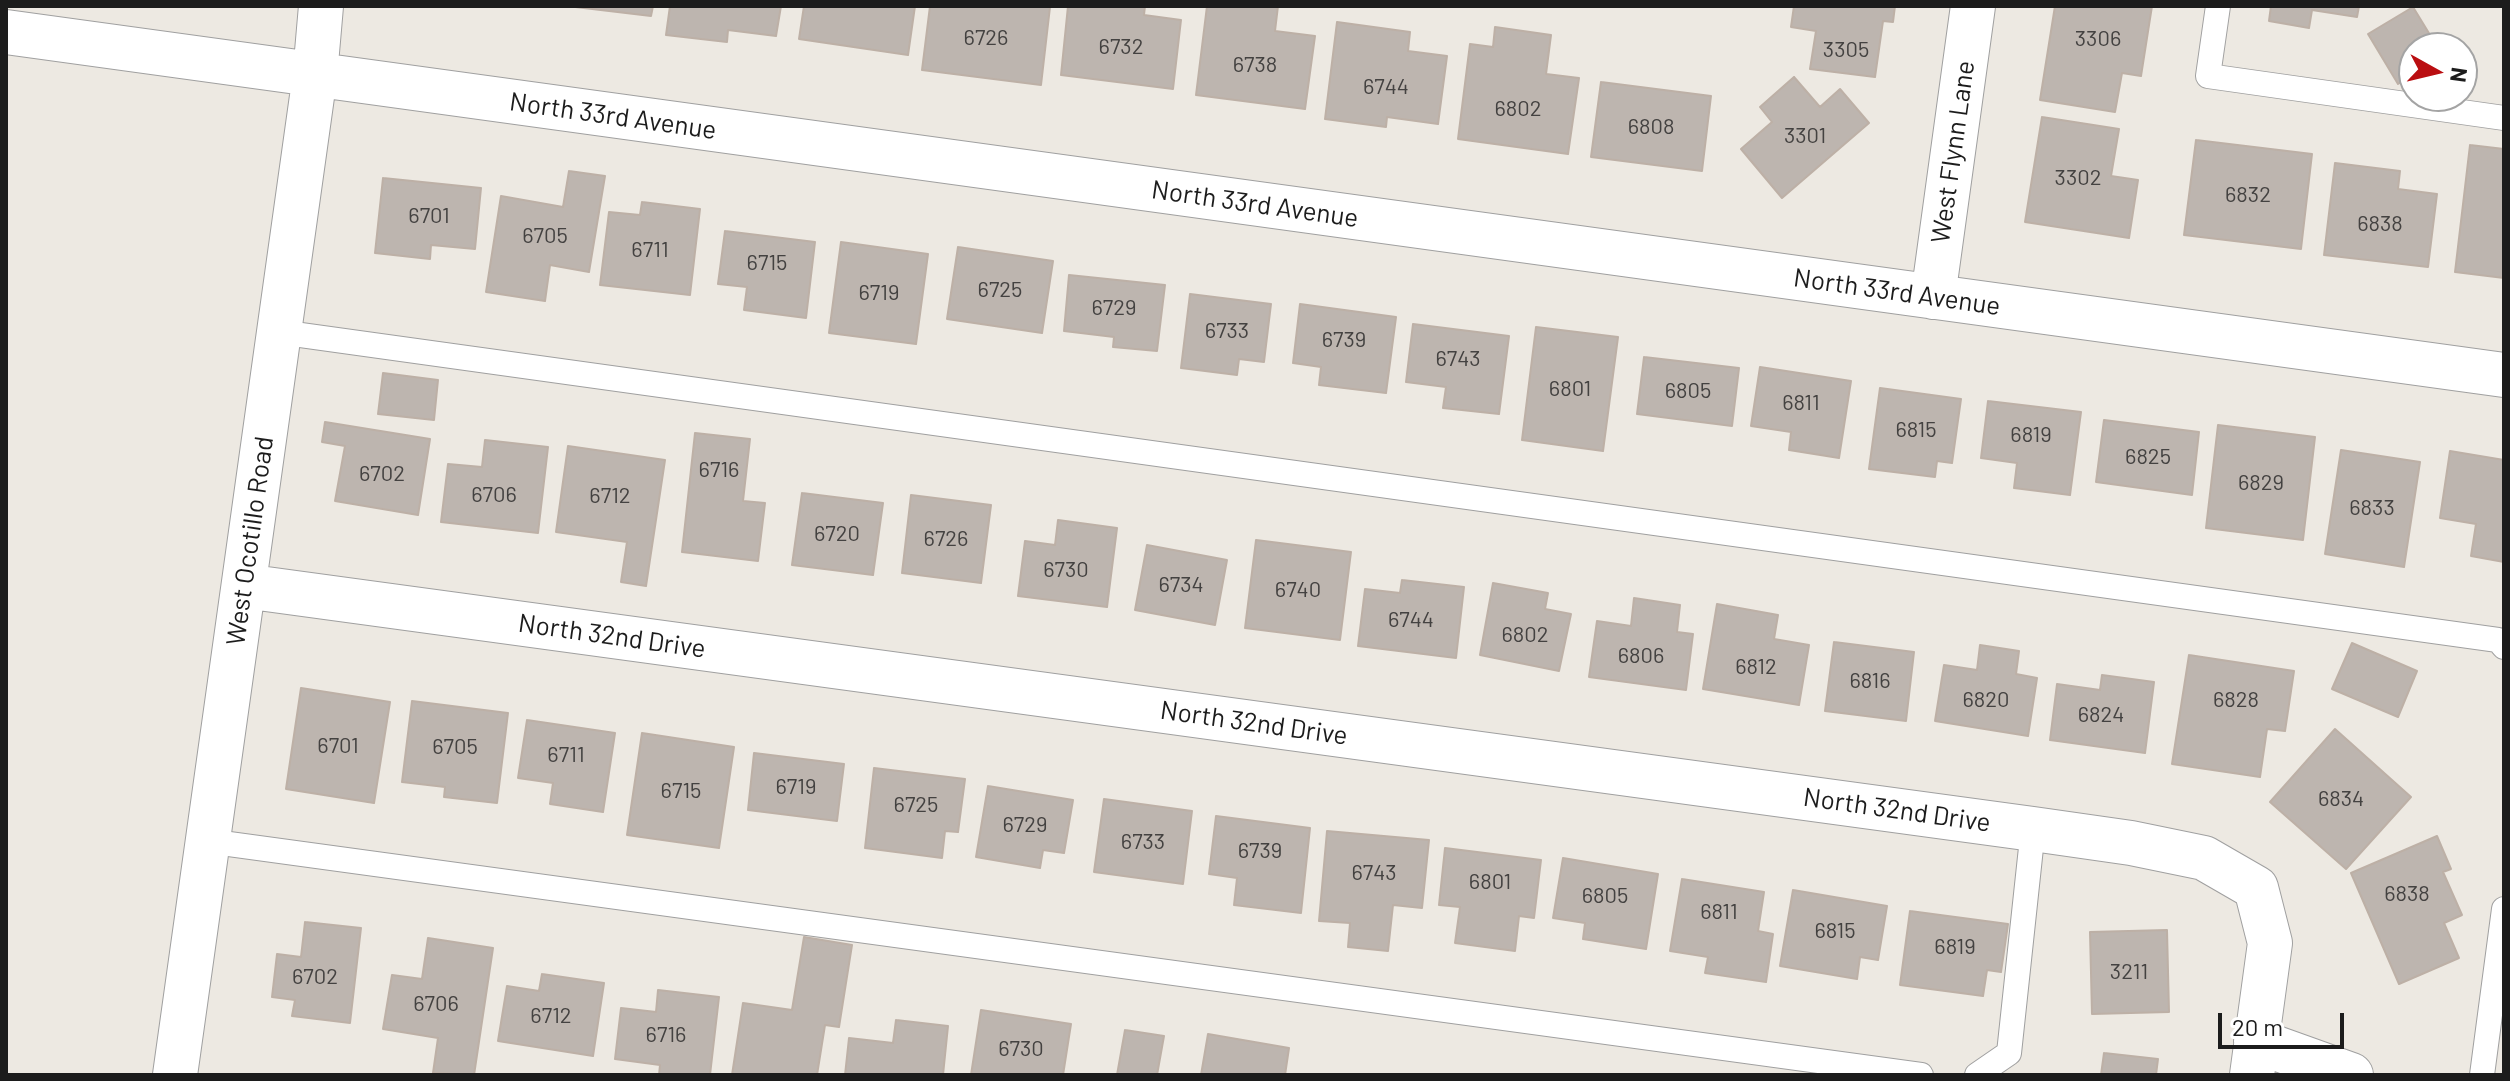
<!DOCTYPE html>
<html>
<head>
<meta charset="utf-8">
<style>
	body { margin:0 }
	#map { position:relative; width:2510px; height:1081px; overflow:hidden; background:#ede9e2; font-family:Barlow,sans-serif }
	canvas { display:block }
	.frame { position:absolute; inset:0; border:8px solid #1c1c1c; pointer-events:none }
	.north { position:absolute; left:2398px; top:32px; width:80px; height:80px; box-sizing:border-box; background:#fff; border:2px solid #a4a4a4; border-radius:50%; rotate:98deg; font-size:22px; font-weight:700; line-height:32px; text-align:center; color:#1c1c1c }
	.north::after { content:''; display:block; margin:auto; width:28px; height:36px; background:#ba0e11; clip-path:polygon(50% 0,100% 100%,50% 72%,0 100%) }
	.scale { position:absolute; left:2218px; top:1013px; width:126px; height:36px; box-sizing:border-box; border:4px solid #1c1c1c; border-top:0; padding-left:10px; font-size:24px; line-height:28px; white-space:nowrap; color:#1c1c1c; -webkit-text-stroke:6px #fff; paint-order:stroke }
</style>
</head>
<body>
<div id="map">
<canvas width="2510" height="1081"></canvas>
<div class="frame"></div>
<div class="north">N</div>
<div class="scale">20 m</div>
</div>
<script>
const ctx = document.querySelector('canvas').getContext('2d');
ctx.lineJoin = 'round';
function fill(path, color) { ctx.fillStyle = color; ctx.fill(path, 'evenodd'); }
const poly = rows => new Path2D(rows.map(r => 'M' + r).join(''));
function stroke(path, color, width, dash) { ctx.strokeStyle = color; ctx.lineWidth = width; ctx.lineCap = dash ? 'butt' : 'round'; ctx.setLineDash(dash || []); ctx.stroke(path); }
function label(font, color, halo, rows, align = 'center') {
  ctx.font = font + ' Barlow,sans-serif'; ctx.lineWidth = 8; ctx.setLineDash([]); ctx.textBaseline = 'middle'; ctx.strokeStyle = halo; ctx.fillStyle = color; for (const [text, x, y, turn = 0] of rows) {
    ctx.save(); ctx.translate(x, y); ctx.rotate((+turn || 0) * Math.PI / 180); ctx.textAlign = isNaN(turn) ? turn : align; if (halo) ctx.strokeText(text, 0, 0); ctx.fillText(text, 0, 0); ctx.restore();
  }
}
const building = poly([
	[567,6,653,6,651,16,567,6],
	[670,6,781,6,776,36,728,30,727,42,666,35,670,6],
	[804,6,915,6,908,55,799,39,804,6],
	[930,6,1050,7,1041,85,922,70,930,6],
	[1068,6,1145,6,1144,15,1181,20,1173,89,1061,75,1068,6],
	[1207,6,1278,6,1275,31,1315,36,1305,109,1196,95,1207,6],
	[1794,6,1895,6,1893,22,1883,21,1875,77,1810,69,1816,31,1791,27,1794,6],
	[2055,6,2152,6,2141,76,2122,73,2115,112,2040,100,2055,6],
	[2271,6,2359,6,2357,17,2312,10,2309,28,2269,21,2271,6],
	[2413,7,2438,48,2414,48,2414,74,2398,84,2368,34,2413,7],
	[1337,22,1410,32,1408,51,1447,56,1438,124,1387,117,1386,127,1325,119,1337,22],
	[1495,27,1551,35,1546,74,1579,78,1568,154,1458,139,1470,44,1493,47,1495,27],
	[1794,77,1820,107,1840,89,1869,123,1782,198,1741,149,1772,122,1760,107,1794,77],
	[1601,82,1711,96,1702,171,1591,157,1601,82],
	[2042,117,2119,129,2111,176,2138,180,2129,238,2025,222,2042,117],
	[2196,140,2312,154,2301,249,2184,235,2196,140],
	[2470,145,2504,149,2504,278,2455,272,2470,145],
	[2335,163,2400,171,2398,189,2437,194,2428,267,2324,255,2335,163],
	[569,171,605,176,589,272,550,265,545,301,486,292,501,196,563,207,569,171],
	[383,178,481,188,475,249,431,245,430,259,375,253,383,178],
	[642,202,700,209,690,295,600,285,609,212,640,215,642,202],
	[725,231,815,242,806,318,744,310,747,287,718,284,725,231],
	[841,242,928,254,916,344,829,333,841,242],
	[958,247,1053,261,1042,333,947,319,958,247],
	[1069,275,1165,285,1157,351,1113,347,1114,337,1064,331,1069,275],
	[1190,294,1271,304,1264,362,1239,359,1237,375,1181,368,1190,294],
	[1300,304,1396,317,1386,393,1319,385,1321,367,1293,363,1300,304],
	[1413,324,1509,336,1499,414,1443,408,1446,387,1406,382,1413,324],
	[1536,327,1618,337,1603,451,1522,440,1536,327],
	[1644,357,1739,368,1732,426,1637,414,1644,357],
	[1760,367,1851,381,1839,458,1789,450,1791,432,1751,426,1760,367],
	[383,373,438,380,434,420,378,414,383,373],
	[1880,388,1961,399,1952,463,1937,461,1935,477,1869,469,1880,388],
	[1988,401,2081,412,2070,495,2014,488,2017,463,1981,458,1988,401],
	[2104,420,2199,432,2192,495,2096,482,2104,420],
	[325,422,430,439,418,515,335,501,345,446,322,442,325,422],
	[2218,425,2315,437,2303,540,2206,528,2218,425],
	[695,433,750,439,743,501,765,503,758,561,682,552,695,433],
	[485,440,548,447,538,533,441,522,448,464,482,467,485,440],
	[568,446,665,460,646,586,621,582,627,542,556,532,568,446],
	[2341,450,2420,462,2404,567,2325,554,2341,450],
	[2450,451,2504,460,2504,562,2471,556,2476,524,2440,518,2450,451],
	[802,493,883,503,873,575,792,565,802,493],
	[911,495,991,505,981,583,902,573,911,495],
	[1058,520,1117,528,1107,607,1018,596,1025,541,1055,545,1058,520],
	[1256,540,1351,552,1340,640,1245,628,1256,540],
	[1147,545,1227,560,1215,625,1135,610,1147,545],
	[1402,580,1464,587,1456,658,1358,646,1365,589,1400,593,1402,580],
	[1493,583,1548,593,1545,609,1571,614,1559,671,1480,655,1493,583],
	[1634,598,1680,605,1677,632,1693,634,1686,690,1589,677,1597,621,1631,626,1634,598],
	[1717,604,1778,615,1774,639,1809,645,1799,705,1703,689,1717,604],
	[1834,642,1914,652,1906,721,1825,711,1834,642],
	[2352,643,2417,671,2398,717,2332,689,2352,643],
	[1980,645,2019,651,2016,674,2037,678,2028,736,1935,721,1944,665,1977,670,1980,645],
	[2189,655,2294,671,2285,731,2267,729,2260,777,2172,764,2189,655],
	[2102,675,2154,682,2145,753,2050,740,2057,684,2100,690,2102,675],
	[301,688,390,702,374,803,286,789,301,688],
	[412,701,508,713,497,803,444,797,445,787,402,782,412,701],
	[527,720,615,733,603,812,550,804,553,783,518,778,527,720],
	[2335,729,2411,797,2346,869,2270,802,2335,729],
	[642,733,734,747,719,848,627,835,642,733],
	[754,753,844,764,837,821,748,810,754,753],
	[874,768,965,779,958,832,945,831,942,858,865,848,874,768],
	[988,786,1073,800,1064,853,1043,850,1040,868,976,857,988,786],
	[1104,799,1192,811,1183,884,1094,872,1104,799],
	[1216,816,1310,828,1301,913,1234,905,1237,878,1209,874,1216,816],
	[1327,831,1429,840,1422,908,1393,905,1388,951,1348,947,1350,923,1319,921,1327,831],
	[2437,836,2451,869,2443,872,2462,915,2444,923,2459,958,2399,984,2351,873,2437,836],
	[1445,848,1541,860,1534,918,1519,916,1515,951,1455,943,1460,907,1439,905,1445,848],
	[1563,858,1658,874,1646,949,1583,939,1585,923,1553,918,1563,858],
	[1682,879,1764,892,1758,931,1773,934,1766,982,1705,973,1708,957,1670,951,1682,879],
	[1793,890,1887,906,1878,960,1860,957,1857,979,1780,966,1793,890],
	[1910,911,2008,924,2001,972,1987,970,1983,996,1900,985,1910,911],
	[305,922,361,928,350,1023,292,1016,295,1000,272,997,277,954,301,957,305,922],
	[2167,930,2169,1012,2092,1014,2090,932,2167,930],
	[804,937,852,945,839,1027,825,1025,817,1075,732,1075,743,1003,792,1010,804,937],
	[428,938,493,948,474,1075,433,1073,438,1038,383,1029,392,975,422,979,428,938],
	[542,974,604,983,593,1056,498,1041,507,986,539,991,542,974],
	[658,990,719,997,710,1075,659,1075,660,1065,615,1059,621,1008,656,1012,658,990],
	[981,1010,1071,1024,1063,1075,971,1075,981,1010],
	[896,1020,948,1026,943,1075,845,1075,849,1038,893,1043,896,1020],
	[1125,1030,1164,1036,1157,1075,1117,1075,1125,1030],
	[1208,1034,1289,1048,1285,1075,1201,1075,1208,1034],
	[2104,1053,2158,1059,2156,1075,2101,1075,2104,1053]
]);
fill(building, '#bdb5af');
stroke(building, '#bdb0a6', 2);
const service = poly([
	[2218,6,2208,76,2504,118],
	[279,332,2498,640,2504,647],
	[207,841,1921,1075],
	[1977,1075,2009,1053,2033,829],
	[2482,1075,2504,909]
]);
const minor = poly([
	[6,32,2504,375],
	[1933,297,1973,6],
	[244,586,2033,829,2131,843,2204,858,2256,888,2270,943,2252,1075],
	[2256,1041,2351,1075],
	[175,1075,315,75,321,6]
]);
stroke(service, '#a0a0a0', 26);
stroke(minor, '#a0a0a0', 46);
stroke(service, '#fff', 24);
stroke(minor, '#fff', 44);
label('22px', '#444241', null, [
	["6726",986,38],
	["3306",2098,39],
	["6732",1121,47],
	["3305",1846,50],
	["6738",1255,65],
	["6744",1386,87],
	["6802",1518,109],
	["6808",1651,127],
	["3301",1805,136],
	["3302",2078,178],
	["6832",2248,195],
	["6701",429,216],
	["6838",2380,224],
	["6705",545,236],
	["6711",650,250],
	["6715",767,263],
	["6725",1000,290],
	["6719",879,293],
	["6729",1114,308],
	["6733",1227,331],
	["6739",1344,340],
	["6743",1458,359],
	["6801",1570,389],
	["6805",1688,391],
	["6811",1801,403],
	["6815",1916,430],
	["6819",2031,435],
	["6825",2148,457],
	["6716",719,470],
	["6702",382,474],
	["6829",2261,483],
	["6706",494,495],
	["6712",610,496],
	["6833",2372,508],
	["6720",837,534],
	["6726",946,539],
	["6730",1066,570],
	["6734",1181,585],
	["6740",1298,590],
	["6744",1411,620],
	["6802",1525,635],
	["6806",1641,656],
	["6812",1756,667],
	["6816",1870,681],
	["6820",1986,700],
	["6828",2236,700],
	["6824",2101,715],
	["6701",338,746],
	["6705",455,747],
	["6711",566,755],
	["6719",796,787],
	["6715",681,791],
	["6834",2341,799],
	["6725",916,805],
	["6729",1025,825],
	["6733",1143,842],
	["6739",1260,851],
	["6743",1374,873],
	["6801",1490,882],
	["6838",2407,894],
	["6805",1605,896],
	["6811",1719,912],
	["6815",1835,931],
	["6819",1955,947],
	["3211",2129,972],
	["6702",315,977],
	["6706",436,1004],
	["6712",551,1016],
	["6716",666,1035],
	["6730",1021,1049]
]);
label('26px', '#1c1c1c', '#fff', [
	["North 33rd Avenue",613,116,8],
	["West Flynn Lane",1953,152,-82],
	["North 33rd Avenue",1255,204,8],
	["North 33rd Avenue",1897,292,8],
	["West Ocotillo Road",250,541,-82],
	["North 32nd Drive",612,636,8],
	["North 32nd Drive",1254,723,8],
	["North 32nd Drive",1897,810,8]
]);
</script>
</body>
</html>
